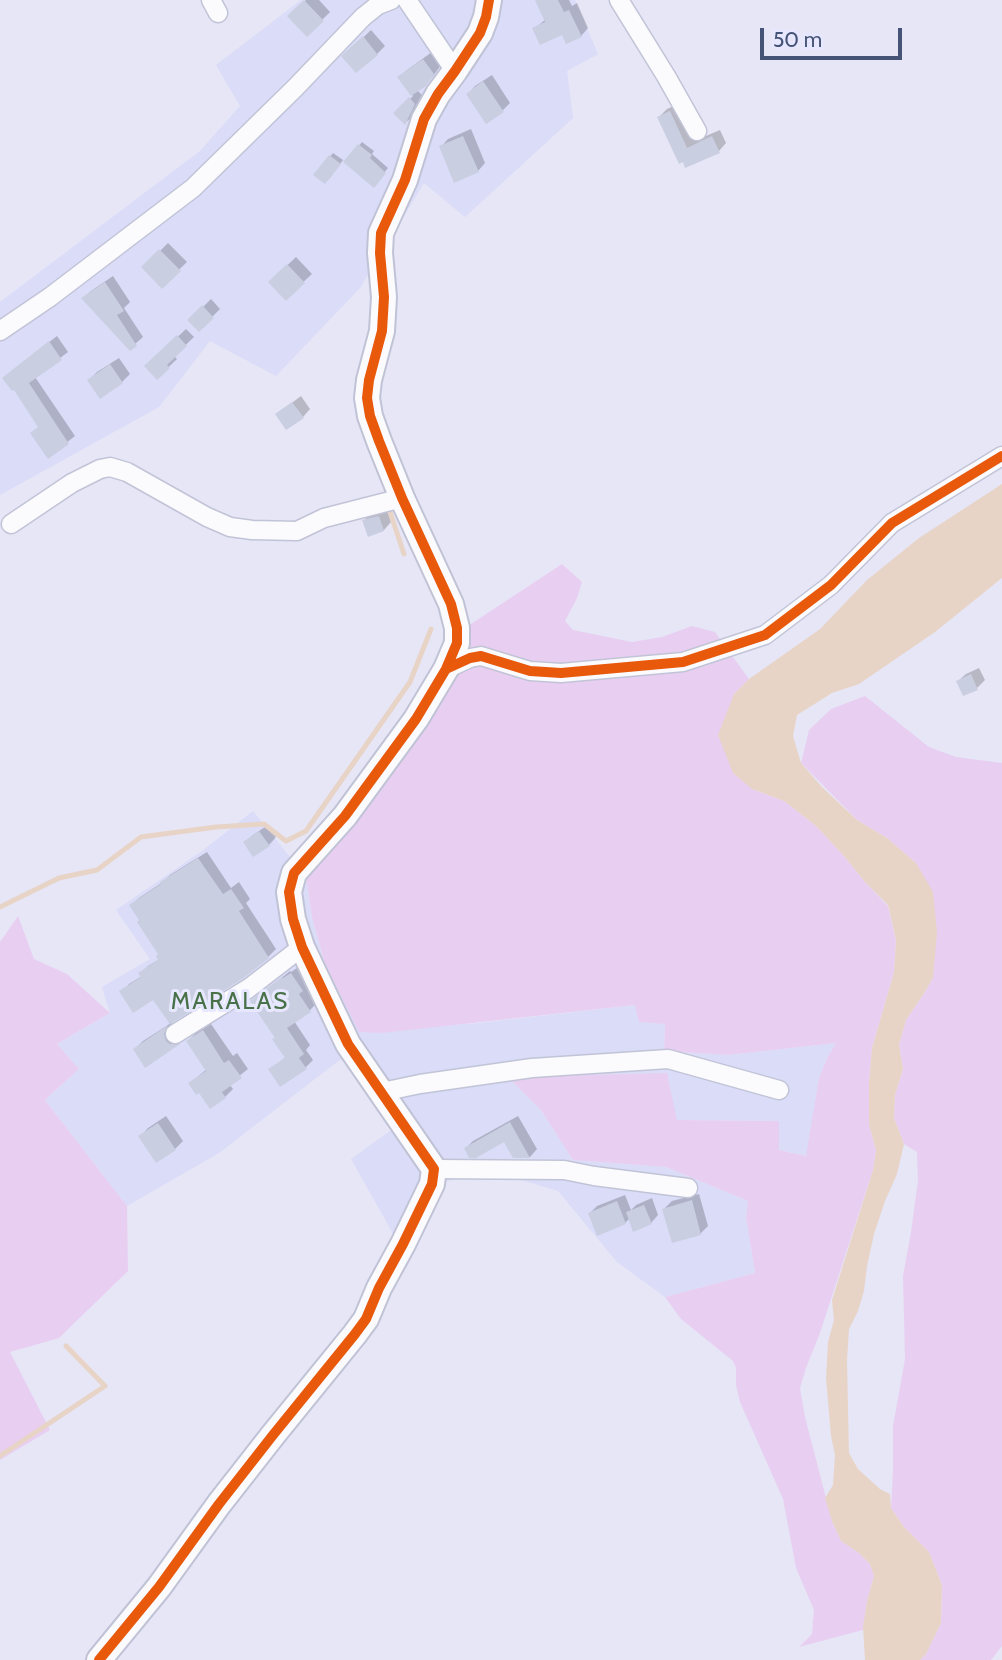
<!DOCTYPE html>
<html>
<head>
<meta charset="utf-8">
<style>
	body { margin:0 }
	#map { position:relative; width:1002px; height:1660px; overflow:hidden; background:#e6e6f7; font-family:Cabin,sans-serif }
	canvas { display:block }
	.scale { position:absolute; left:760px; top:28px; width:142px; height:32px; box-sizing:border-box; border:4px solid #455476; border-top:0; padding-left:9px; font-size:21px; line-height:24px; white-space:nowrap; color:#455476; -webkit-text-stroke:5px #e7e8ff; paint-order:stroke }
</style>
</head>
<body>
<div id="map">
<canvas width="1002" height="1660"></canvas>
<div class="scale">50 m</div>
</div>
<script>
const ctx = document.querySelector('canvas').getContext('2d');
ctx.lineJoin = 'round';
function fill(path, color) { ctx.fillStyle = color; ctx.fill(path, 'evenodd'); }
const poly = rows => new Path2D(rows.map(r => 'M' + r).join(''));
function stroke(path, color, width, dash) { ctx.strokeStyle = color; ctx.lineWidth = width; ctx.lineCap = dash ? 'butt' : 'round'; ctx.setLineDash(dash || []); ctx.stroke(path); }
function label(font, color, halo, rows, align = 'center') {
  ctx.font = font + ' Cabin,sans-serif'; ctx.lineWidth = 6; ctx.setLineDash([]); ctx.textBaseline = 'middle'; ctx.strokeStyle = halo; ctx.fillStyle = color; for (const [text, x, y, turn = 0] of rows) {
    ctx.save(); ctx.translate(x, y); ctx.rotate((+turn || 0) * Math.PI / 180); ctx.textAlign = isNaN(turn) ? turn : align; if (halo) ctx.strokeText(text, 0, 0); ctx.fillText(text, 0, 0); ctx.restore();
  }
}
fill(poly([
	[301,0,575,0,598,54,567,71,573,118,465,217,424,183,360,288,276,376,210,341,159,407,0,495,0,302,200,151,240,106,216,65],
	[253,811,306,877,312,917,325,964,449,1025,480,1023,635,1005,665,1024,664,1051,728,1055,836,1043,828,1056,819,1078,807,1156,779,1150,779,1121,677,1120,509,1078,541,1110,573,1160,666,1167,748,1201,746,1217,755,1273,665,1297,617,1262,558,1191,518,1179,467,1178,446,1181,435,1194,405,1255,351,1159,391,1130,347,1056,337,1062,219,1153,127,1206,45,1100,79,1069,57,1044,110,1013,102,987,150,959,116,910,202,851]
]), '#dadcf8');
fill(poly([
	[562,564,582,582,577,598,565,621,573,630,632,642,662,637,692,626,715,632,749,679,734,694,752,789,784,801,816,826,844,856,865,882,888,906,896,941,894,972,872,1048,869,1083,869,1125,876,1150,873,1170,820,1333,806,1368,800,1388,805,1417,832,1521,841,1541,859,1553,870,1564,874,1576,867,1601,863,1630,799,1647,812,1634,814,1610,796,1568,783,1499,740,1402,736,1385,736,1368,733,1361,681,1319,665,1297,755,1273,746,1217,748,1201,666,1167,573,1160,541,1110,508,1077,667,1073,677,1120,779,1121,779,1150,806,1156,819,1078,828,1056,836,1043,728,1055,664,1051,665,1024,639,1022,635,1005,382,1033,359,1032,325,964,312,917,306,877,333,842,381,790,457,674,468,626],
	[865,696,929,747,956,757,1002,763,1002,1646,991,1660,920,1660,926,1654,941,1623,942,1585,929,1552,904,1527,891,1508,893,1471,893,1426,905,1359,903,1276,911,1232,918,1180,917,1152,904,1144,894,1118,895,1095,903,1069,899,1045,906,1020,923,995,933,978,916,863,887,838,857,820,801,763,809,730,831,709],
	[18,916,34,959,67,974,110,1013,57,1044,79,1069,45,1100,127,1206,128,1271,59,1338,10,1352,50,1430,0,1460,0,942]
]), '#e8cff1');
fill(poly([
	[1002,484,1002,578,935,632,859,684,832,693,797,715,793,736,801,763,822,787,857,820,887,838,916,863,933,892,937,933,933,978,923,995,906,1020,899,1045,903,1069,895,1095,894,1118,904,1144,897,1174,885,1201,874,1234,867,1266,864,1291,858,1311,849,1329,847,1361,849,1453,858,1469,880,1489,890,1494,891,1508,904,1527,929,1552,942,1585,941,1623,926,1654,920,1660,865,1660,863,1627,867,1601,874,1576,870,1564,859,1553,841,1541,832,1521,825,1498,833,1485,835,1455,831,1436,826,1378,828,1342,834,1320,832,1300,873,1170,876,1150,869,1125,869,1083,872,1048,894,972,896,940,888,905,865,882,844,856,816,826,784,801,752,789,733,773,718,735,734,694,749,679,820,629,867,580,919,538]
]), '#e8d4c7');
fill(poly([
	[306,0,319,0,330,12,307,35,290,16],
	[537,0,569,0,572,6,577,3,588,28,581,36,534,29,546,19],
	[371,30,385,46,377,54,344,56],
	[432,52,441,65,433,76,417,90,422,95,413,116,405,123,396,113,413,96,400,77,407,70],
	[492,75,510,103,503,110,487,121,468,94,475,86],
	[678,104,694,141,720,130,726,143,719,151,686,166,659,117,667,109],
	[471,129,485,163,478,171,441,147,448,139],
	[362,142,374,151,372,154,388,168,374,185,346,162],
	[333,153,343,160,329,179,316,174],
	[168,243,187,262,162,286,144,267],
	[296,257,312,274,286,298,270,282],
	[113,276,130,302,124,308,143,337,135,344,83,298,91,291],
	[211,299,220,309,199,330,190,320],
	[186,329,194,337,174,356,177,359,157,378,147,366],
	[57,336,68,352,35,377,75,436,48,457,39,426,14,387,11,372],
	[119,358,130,374,122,382,89,380,97,372],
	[301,396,310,409,303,417,277,414],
	[387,509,391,522,384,530,369,535,364,520,372,513],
	[979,668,985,680,977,688,958,681,966,674],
	[268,825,276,837,269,845,245,842,253,835],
	[207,852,231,888,239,882,250,899,246,903,276,949,268,957,173,1020,171,1025,173,1033,184,1037,179,1043,146,1065,135,1049,143,1041,171,1023,154,997,122,992,129,984,142,976,141,974,148,966,160,959,160,954,131,905,139,898,163,882,170,875],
	[300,966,310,982,306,986,317,1003,310,1010,294,1021,310,1045,306,1050,313,1060,305,1068,271,1069,286,1057,277,1037,253,1001,290,971,291,972],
	[211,1024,233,1056,237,1053,248,1069,229,1084,233,1089,225,1097,200,1090,190,1083,207,1069,188,1041,196,1033],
	[166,1116,183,1141,175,1149,141,1136,148,1128],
	[518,1116,537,1149,530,1157,514,1156,505,1140,466,1148,473,1141],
	[699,1194,708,1226,700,1234,664,1209,672,1201],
	[625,1195,631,1210,636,1205,652,1198,658,1215,651,1223,630,1218,625,1223,590,1213,597,1206]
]), '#0003');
stroke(poly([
	[389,509,404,554],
	[0,907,59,878,97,870,141,837,216,827,264,824,286,841,306,831,410,682,431,629],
	[0,1456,105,1386,66,1346]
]), '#e8d4c7', 5);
fill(poly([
	[304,0,324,21,307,37,287,16],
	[535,0,558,0,564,12,569,10,582,37,566,44,562,35,540,45,532,28,545,22],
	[363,36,378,55,356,73,341,56],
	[423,59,434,74,426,86,411,96,397,77],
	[483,81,504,112,486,124,466,94],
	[409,97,415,104,405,125,393,113],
	[670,111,687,148,712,136,720,153,685,168,683,162,679,164,657,117],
	[463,136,479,172,454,183,439,146],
	[358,144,372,155,370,158,386,173,374,188,343,162],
	[329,155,341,164,325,184,313,175],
	[159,249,181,271,162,289,141,267],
	[287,264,305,283,286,301,268,282],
	[105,282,124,311,117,315,137,346,130,351,81,298],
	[202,305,214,318,199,332,187,320],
	[177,335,187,346,167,365,170,368,157,380,144,366],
	[49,341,62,360,29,383,69,444,48,459,30,433,38,427,14,390,12,391,2,378],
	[110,364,123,383,100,399,87,380],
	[292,402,304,418,286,430,275,414],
	[379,516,384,531,368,537,362,520],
	[971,674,978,690,963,696,956,681],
	[259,831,270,846,253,857,243,842],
	[198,858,223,894,231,889,244,908,239,911,269,958,242,979,170,1024,153,1000,133,1013,119,991,141,977,138,973,158,960,156,956,158,954,137,922,139,920,129,905,161,884,160,882],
	[291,973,303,991,299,994,311,1012,287,1028,304,1054,299,1058,307,1069,280,1087,268,1069,285,1058,272,1039,275,1038,250,1001,282,977,283,978],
	[168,1025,164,1034,166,1041,170,1044,180,1044,145,1068,133,1049],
	[203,1030,224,1063,229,1060,242,1078,222,1092,226,1098,210,1109,199,1093,196,1095,188,1083,206,1071,186,1041],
	[510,1122,530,1158,513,1158,504,1142,476,1158,469,1158,464,1148],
	[158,1123,176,1150,156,1163,138,1136],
	[692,1200,701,1235,672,1243,662,1209],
	[617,1201,626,1224,597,1236,588,1213],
	[644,1205,652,1224,633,1232,626,1212]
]), '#cacee1');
const street = poly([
	[211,0,218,13],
	[407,0,455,71],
	[619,0,666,76,697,131],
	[0,331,50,297,193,188,295,88,363,17,378,5,391,0],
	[11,524,72,483,100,469,110,467,127,472,207,517,230,527,252,530,297,531,324,518,402,498],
	[446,669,470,658,481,656,530,671,561,673,683,662,765,635,831,585,892,523,1002,456],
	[175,1034,249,988,302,947],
	[382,1092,420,1084,532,1068,668,1059,779,1090],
	[434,1169,564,1170,594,1176,688,1188]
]);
const secondary = poly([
	[99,1660,159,1587,219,1504,273,1435,355,1334,366,1319,379,1288,403,1244,432,1184,434,1169,348,1044,302,947,293,919,289,892,294,873,345,816,416,719,446,669,457,643,457,628,451,604,402,498,379,441,370,416,367,398,369,380,382,331,384,297,380,253,381,233,405,180,424,119,438,94,455,71,480,33,486,17,489,0]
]);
stroke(street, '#c1c4d6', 21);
stroke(secondary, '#c0c3d5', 28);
stroke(street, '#fbfbfe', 18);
stroke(secondary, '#fbfbfe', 24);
stroke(poly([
	[446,669,470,658,481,656,530,671,561,673,683,662,765,635,831,585,892,523,1002,456],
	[99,1660,159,1587,219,1504,273,1435,355,1334,366,1319,379,1288,403,1244,432,1184,434,1169,348,1044,302,947,293,919,289,892,294,873,345,816,416,719,446,669,457,643,457,628,451,604,402,498,379,441,370,416,367,398,369,380,382,331,384,297,380,253,381,233,405,180,424,119,438,94,455,71,480,33,486,17,489,0]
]), '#e8590c', 10);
ctx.letterSpacing = '2px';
label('24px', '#487148', '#e7e8ff', [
	["MARALAS",230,1002]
]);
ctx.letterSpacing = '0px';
</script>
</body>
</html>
